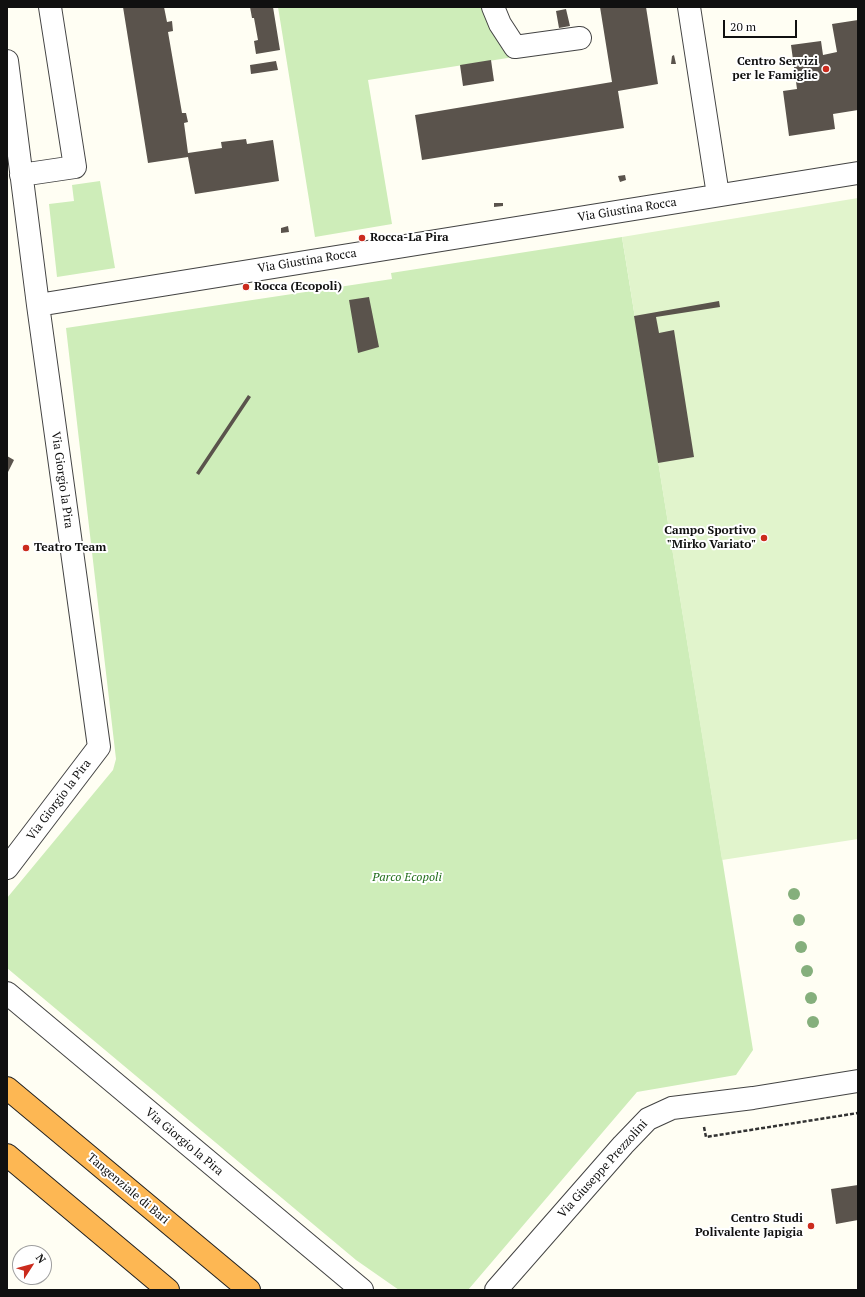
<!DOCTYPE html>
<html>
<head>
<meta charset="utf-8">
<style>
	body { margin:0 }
	#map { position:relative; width:865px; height:1297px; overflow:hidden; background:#fffef3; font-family:"PT Serif",serif }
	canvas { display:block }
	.frame { position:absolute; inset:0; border:8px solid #101010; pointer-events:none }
	.north { position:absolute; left:12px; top:1245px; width:40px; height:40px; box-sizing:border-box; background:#fff; border:1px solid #9f9f9f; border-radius:50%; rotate:54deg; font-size:11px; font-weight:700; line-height:16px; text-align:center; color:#101010 }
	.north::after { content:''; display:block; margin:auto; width:14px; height:18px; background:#cb2b1d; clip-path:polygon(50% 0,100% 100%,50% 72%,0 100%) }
	.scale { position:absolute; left:723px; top:20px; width:74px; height:18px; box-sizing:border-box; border:2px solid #101010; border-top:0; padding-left:5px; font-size:12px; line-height:14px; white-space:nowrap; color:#101010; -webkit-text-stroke:3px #fff; paint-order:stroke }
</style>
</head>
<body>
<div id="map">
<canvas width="865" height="1297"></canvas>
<div class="frame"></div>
<div class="north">N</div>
<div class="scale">20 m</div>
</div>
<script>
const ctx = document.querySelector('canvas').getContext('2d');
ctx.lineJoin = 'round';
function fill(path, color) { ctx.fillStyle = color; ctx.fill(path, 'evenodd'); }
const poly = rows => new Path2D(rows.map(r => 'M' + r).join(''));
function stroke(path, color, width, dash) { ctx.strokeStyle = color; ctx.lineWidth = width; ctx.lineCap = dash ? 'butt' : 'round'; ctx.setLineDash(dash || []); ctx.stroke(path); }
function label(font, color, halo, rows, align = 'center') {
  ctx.font = font + ' "PT Serif",serif'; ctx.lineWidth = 4; ctx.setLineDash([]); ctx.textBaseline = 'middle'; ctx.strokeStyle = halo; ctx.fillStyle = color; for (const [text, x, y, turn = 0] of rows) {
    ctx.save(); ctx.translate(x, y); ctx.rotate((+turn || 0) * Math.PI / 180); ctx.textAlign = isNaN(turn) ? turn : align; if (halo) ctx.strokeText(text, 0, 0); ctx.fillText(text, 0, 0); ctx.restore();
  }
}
fill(poly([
	[278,7,486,7,514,57,368,80,392,224,315,237],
	[100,181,115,268,57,277,49,204,74,201,72,185],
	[622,237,753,1050,736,1075,637,1092,468,1290,399,1290,356,1260,7,968,7,898,113,770,116,759,66,328,392,279,391,273]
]), '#ceedb9');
fill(poly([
	[858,198,858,839,722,860,622,237]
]), '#e1f4cc');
fill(poly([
	[123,7,164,7,167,22,172,21,173,31,168,32,182,113,186,113,188,122,184,123,188,153,222,148,221,142,246,139,247,144,273,140,279,181,195,194,188,157,148,163],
	[250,7,273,7,280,50,256,54,254,41,258,40,254,18,252,18],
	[600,7,646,7,658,84,618,91,624,128,422,160,415,115,612,82],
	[566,9,570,26,559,28,556,11],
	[858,20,858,110,833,114,835,129,789,136,783,91,797,89,791,45,821,41,823,55,837,52,832,24],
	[674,55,676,64,671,64,672,56],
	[491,60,494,81,463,86,460,65],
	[276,61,278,70,251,74,250,65],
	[625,175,626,180,620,182,618,176],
	[494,203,503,203,503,206,494,207],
	[288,226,289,232,281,233,281,228],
	[369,297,379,347,358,353,349,300],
	[719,301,720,307,656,317,659,333,674,330,694,457,658,463,634,316],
	[248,395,251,397,199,475,196,473],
	[7,456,14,460,7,474],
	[858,1185,858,1220,836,1224,831,1189]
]), '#5a534c');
const minor = poly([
	[493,7,500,24,515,47,580,38],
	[689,7,718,195],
	[7,61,38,305,99,747,7,868],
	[21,175,75,167,50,7],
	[38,305,858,173],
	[7,993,362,1290],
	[496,1290,623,1145,648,1119,672,1108,753,1098,858,1081]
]);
const highway = poly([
	[7,1088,249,1290],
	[7,1155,168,1290]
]);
stroke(minor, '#434343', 24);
stroke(highway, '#212121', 24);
stroke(poly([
	[704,1127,706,1137,858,1113]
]), '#323232', 2.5, [4, 2]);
stroke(minor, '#fff', 22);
stroke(highway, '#fdb753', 22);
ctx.fillStyle = '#85af7c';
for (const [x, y] of [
	[794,894],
	[799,920],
	[801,947],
	[807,971],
	[811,998],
	[813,1022]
]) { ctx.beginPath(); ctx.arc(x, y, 6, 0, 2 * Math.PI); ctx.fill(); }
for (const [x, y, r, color] of [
	[826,69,4,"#cb2b1d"],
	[362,238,4,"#cb2b1d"],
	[246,287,4,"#cb2b1d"],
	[764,538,4,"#cb2b1d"],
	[26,548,4,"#cb2b1d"],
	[811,1226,4,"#cb2b1d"]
]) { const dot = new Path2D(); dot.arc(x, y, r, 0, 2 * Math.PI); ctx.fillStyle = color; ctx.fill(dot); stroke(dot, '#fff', 1.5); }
label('bold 12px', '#101010', '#fff', [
	["Centro Servizi",818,62],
	["per le Famiglie",818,76],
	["Rocca-La Pira",370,238,"left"],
	["Rocca (Ecopoli)",254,287,"left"],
	["Campo Sportivo",756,531],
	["\"Mirko Variato\"",756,545],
	["Teatro Team",34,548,"left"],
	["Centro Studi",803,1219],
	["Polivalente Japigia",803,1233]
], 'right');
label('12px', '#101010', '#fff', [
	["Via Giustina Rocca",627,210,-9],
	["Via Giustina Rocca",307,261,-9],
	["Via Giorgio la Pira",62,480,82],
	["Via Giorgio la Pira",59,800,-53],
	["Via Giorgio la Pira",184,1142,40],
	["Via Giuseppe Prezzolini",603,1169,-48],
	["Tangenziale di Bari",128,1189,40]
]);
label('italic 12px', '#216e1b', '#fff', [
	["Parco Ecopoli",407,878]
]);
</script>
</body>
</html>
